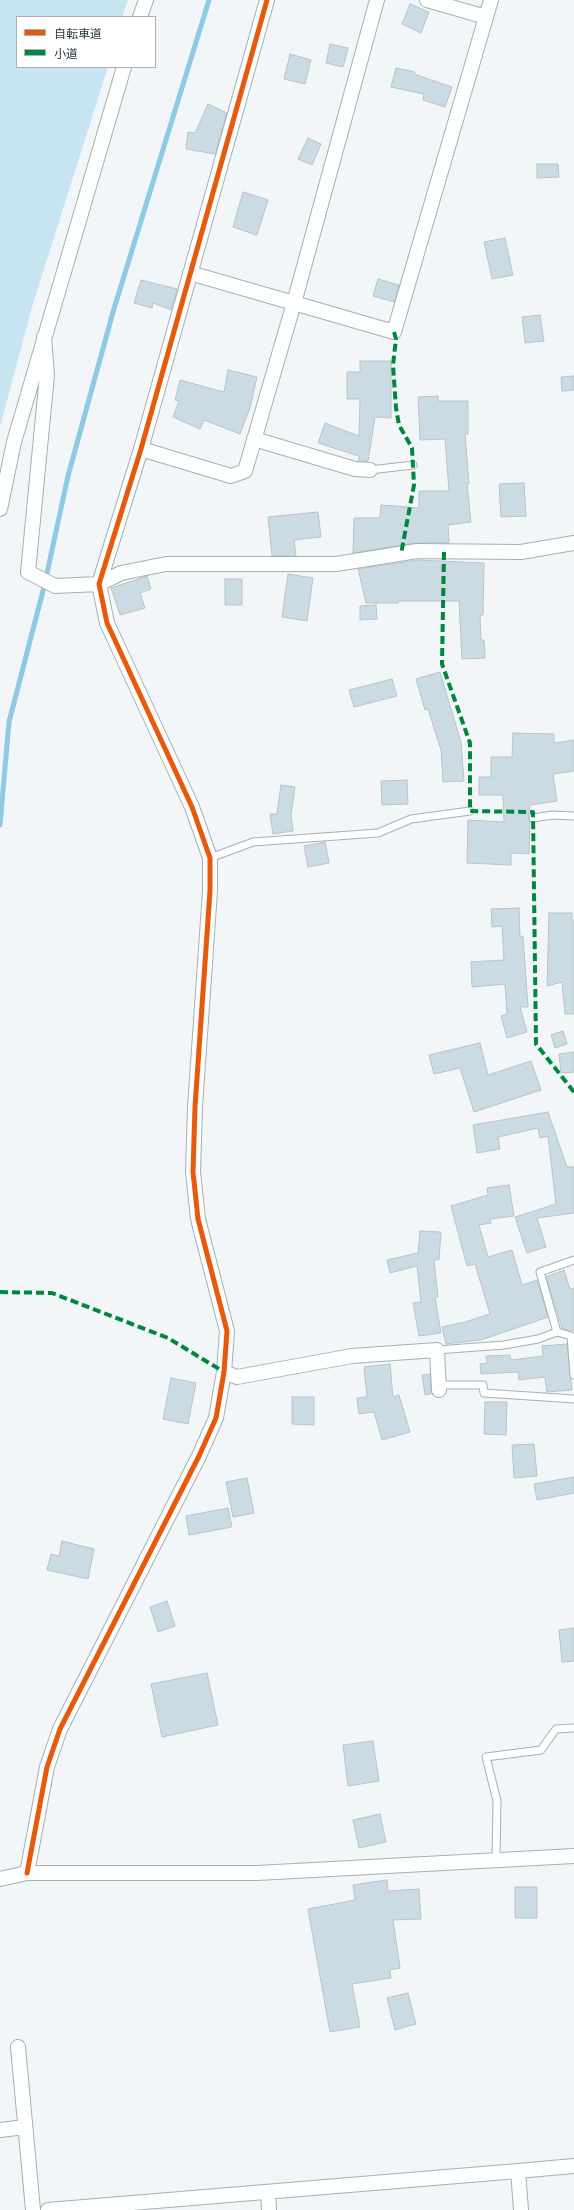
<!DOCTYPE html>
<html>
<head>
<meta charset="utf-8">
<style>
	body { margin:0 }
	#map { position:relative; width:574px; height:2210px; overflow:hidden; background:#f3f6f8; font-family:"Varela Round","Noto Sans JP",sans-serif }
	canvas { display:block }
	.legend { position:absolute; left:16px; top:16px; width:140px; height:52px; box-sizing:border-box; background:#fff; border:1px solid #aab0b3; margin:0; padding:5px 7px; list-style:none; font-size:12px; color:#2a3940 }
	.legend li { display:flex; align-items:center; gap:8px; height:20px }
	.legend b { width:20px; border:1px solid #aab0b3 }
</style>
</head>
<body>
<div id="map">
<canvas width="574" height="2210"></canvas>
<ul class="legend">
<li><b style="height:5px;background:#e8590c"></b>自転車道</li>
<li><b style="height:5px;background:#00873e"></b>小道</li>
</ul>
</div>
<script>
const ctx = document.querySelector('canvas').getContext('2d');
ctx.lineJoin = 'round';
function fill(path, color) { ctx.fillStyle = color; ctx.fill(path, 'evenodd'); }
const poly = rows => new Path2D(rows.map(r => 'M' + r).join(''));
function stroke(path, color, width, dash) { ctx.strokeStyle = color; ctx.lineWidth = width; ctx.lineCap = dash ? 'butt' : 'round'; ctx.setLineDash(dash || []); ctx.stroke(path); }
fill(poly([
	[0,0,128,0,122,17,17,17,17,67,108,67,32,307,0,427]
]), '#c7e4f2');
stroke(poly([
	[0,825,9,722,44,587,68,476,113,312,209,0]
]), '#8ecae4', 5);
const building = poly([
	[410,4,429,12,421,33,402,24,410,4],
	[330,44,348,48,343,67,326,63,330,44],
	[290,54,311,60,305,84,284,79,290,54],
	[396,68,415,72,414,74,452,87,445,107,423,100,424,94,391,87,396,68],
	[208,104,227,113,215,154,186,149,188,132,195,133,208,104],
	[308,138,321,144,312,165,298,159,308,138],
	[537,164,558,164,559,177,537,178,537,164],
	[243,192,268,200,257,235,233,227,243,192],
	[505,238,513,275,492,279,484,242,505,238],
	[378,279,399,285,394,302,373,296,378,279],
	[141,280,177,289,171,310,153,303,152,308,134,303,141,280],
	[540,315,544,341,525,343,522,317,540,315],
	[360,361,391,361,391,418,375,417,368,461,358,461,359,456,318,443,325,423,359,436,360,399,347,399,347,372,360,372,360,361],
	[228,370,257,377,250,408,240,434,204,420,200,429,173,417,179,401,175,400,180,380,224,392,228,370],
	[574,376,574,390,562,391,561,377,574,376],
	[438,396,438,401,468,401,468,434,465,434,469,484,467,484,471,522,448,525,449,543,416,543,353,553,354,518,380,518,381,505,419,508,419,491,449,491,445,439,420,440,418,397,438,396],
	[524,483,526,516,501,517,499,484,524,483],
	[318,512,321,537,294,540,296,556,272,556,268,517,318,512],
	[418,560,484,563,483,615,480,615,481,640,484,640,485,658,462,659,459,601,398,601,398,603,366,603,358,569,418,560],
	[288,574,313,578,307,621,282,617,288,574],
	[147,576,151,589,140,593,145,608,120,615,111,588,147,576],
	[225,579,242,579,242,605,225,605,225,579],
	[376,605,377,619,360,620,360,606,376,605],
	[440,672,461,742,464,781,443,782,441,750,428,709,425,710,416,679,440,672],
	[392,679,397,696,354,707,349,690,392,679],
	[513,733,554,734,554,743,574,740,574,771,553,774,557,801,530,805,528,818,530,822,529,854,511,853,511,865,467,863,468,820,504,822,503,795,479,795,479,777,491,777,491,757,512,757,513,733],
	[407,780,408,804,382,805,381,781,407,780],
	[281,785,295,787,291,815,293,831,273,834,270,814,277,814,281,785],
	[325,842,329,863,308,867,304,846,325,842],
	[519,908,520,937,523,936,528,1007,520,1007,527,1032,507,1038,501,1016,507,1014,505,984,472,987,471,962,504,960,502,926,492,927,491,909,519,908],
	[549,913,572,913,572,920,574,920,574,1014,565,1014,562,982,547,986,549,913],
	[563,1031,567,1044,555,1048,551,1035,563,1031],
	[480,1043,488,1075,531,1061,541,1090,474,1112,460,1068,434,1074,429,1055,480,1043],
	[574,1052,574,1072,561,1073,559,1054,574,1052],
	[548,1112,567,1167,574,1167,574,1213,537,1218,546,1247,527,1253,515,1217,556,1204,548,1136,540,1138,538,1128,498,1137,500,1149,477,1153,473,1125,548,1112],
	[509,1185,514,1216,490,1219,491,1223,479,1225,488,1257,512,1250,522,1285,537,1280,548,1317,481,1340,446,1344,442,1327,465,1322,490,1314,475,1264,467,1266,451,1206,488,1195,487,1188,509,1185],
	[420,1231,441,1232,439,1260,434,1260,438,1297,435,1297,441,1333,419,1336,413,1303,421,1302,417,1266,390,1273,387,1260,418,1253,420,1231],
	[564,1270,570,1289,574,1288,574,1330,572,1331,562,1328,546,1277,564,1270],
	[567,1344,572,1390,547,1392,545,1377,519,1380,518,1372,481,1374,480,1364,487,1363,486,1356,510,1355,511,1360,543,1356,542,1346,567,1344],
	[390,1364,393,1397,399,1395,410,1432,382,1440,374,1412,359,1414,357,1398,367,1397,364,1367,390,1364],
	[430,1374,431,1394,425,1395,422,1375,430,1374],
	[171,1378,196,1383,188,1424,163,1419,171,1378],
	[292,1397,314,1397,314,1425,292,1424,292,1397],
	[485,1402,507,1402,506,1435,484,1434,485,1402],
	[534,1444,537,1476,514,1478,512,1445,534,1444],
	[574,1477,574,1493,537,1500,534,1484,574,1477],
	[247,1478,254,1513,233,1517,226,1482,247,1478],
	[228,1508,232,1527,189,1535,186,1516,228,1508],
	[62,1541,94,1549,88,1579,47,1570,51,1554,59,1556,62,1541],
	[167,1601,175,1626,158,1632,150,1607,167,1601],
	[574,1628,574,1661,562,1662,559,1630,574,1628],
	[207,1673,218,1725,162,1737,151,1684,207,1673],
	[373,1741,379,1781,348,1786,343,1745,373,1741],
	[380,1814,386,1842,359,1848,353,1820,380,1814],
	[387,1880,388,1891,419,1889,421,1919,393,1920,400,1968,390,1970,391,1978,352,1984,360,2027,330,2032,308,1909,355,1900,353,1885,387,1880],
	[515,1887,537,1887,537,1918,515,1918,515,1887],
	[408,1993,416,2024,395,2030,387,1998,408,1993]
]);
fill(building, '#cadbe3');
stroke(building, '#bac2c6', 1);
const lane = poly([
	[370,470,413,465],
	[533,818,552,815,574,816],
	[210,858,253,842,378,833,411,819,470,811],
	[557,1332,540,1272,574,1260],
	[437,1350,504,1345,538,1339,557,1332,571,1336,574,1375],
	[445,1385,483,1385,484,1393,574,1399],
	[496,1860,497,1801,486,1757,541,1750,556,1729,574,1728]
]);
const street = poly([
	[140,17,146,0],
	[486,17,491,0],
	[190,273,394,332,486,17,427,0],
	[44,337,47,375,28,572,55,586,99,584,121,573,166,564,336,564,417,551,521,552,574,543],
	[254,439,355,469,370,470],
	[141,449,231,476,245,471,294,303,377,0],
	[0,509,14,442,124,67],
	[224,1372,237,1377,352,1356,437,1350,439,1390],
	[27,1873,47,1767,60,1729,199,1456,216,1418,224,1372,227,1331,198,1219,193,1172,195,1107,210,891,210,858,192,807,107,623,99,584,141,449,267,0],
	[0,1879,27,1873,257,1873,574,1856],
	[18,2047,33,2210],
	[0,2130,25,2127],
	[518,2171,574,2166],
	[268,2192,269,2210],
	[48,2210,518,2171,521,2210]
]);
stroke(lane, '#a7afb3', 9);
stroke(street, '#a7afb3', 16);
stroke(lane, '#fdfefe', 7);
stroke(street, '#fdfefe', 14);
stroke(poly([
	[394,332,396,339,393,365,396,408,399,425,412,448,414,485,401,554],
	[444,552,442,664,470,743,470,811,533,812,536,1044,574,1092],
	[0,1292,52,1293,168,1338,224,1372]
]), '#00873e', 4, [8, 4]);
stroke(poly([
	[27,1873,47,1767,60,1729,199,1456,216,1418,224,1372,227,1331,198,1219,193,1172,195,1107,210,891,210,858,192,807,107,623,99,584,141,449,267,0]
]), '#e8590c', 5);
</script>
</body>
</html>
